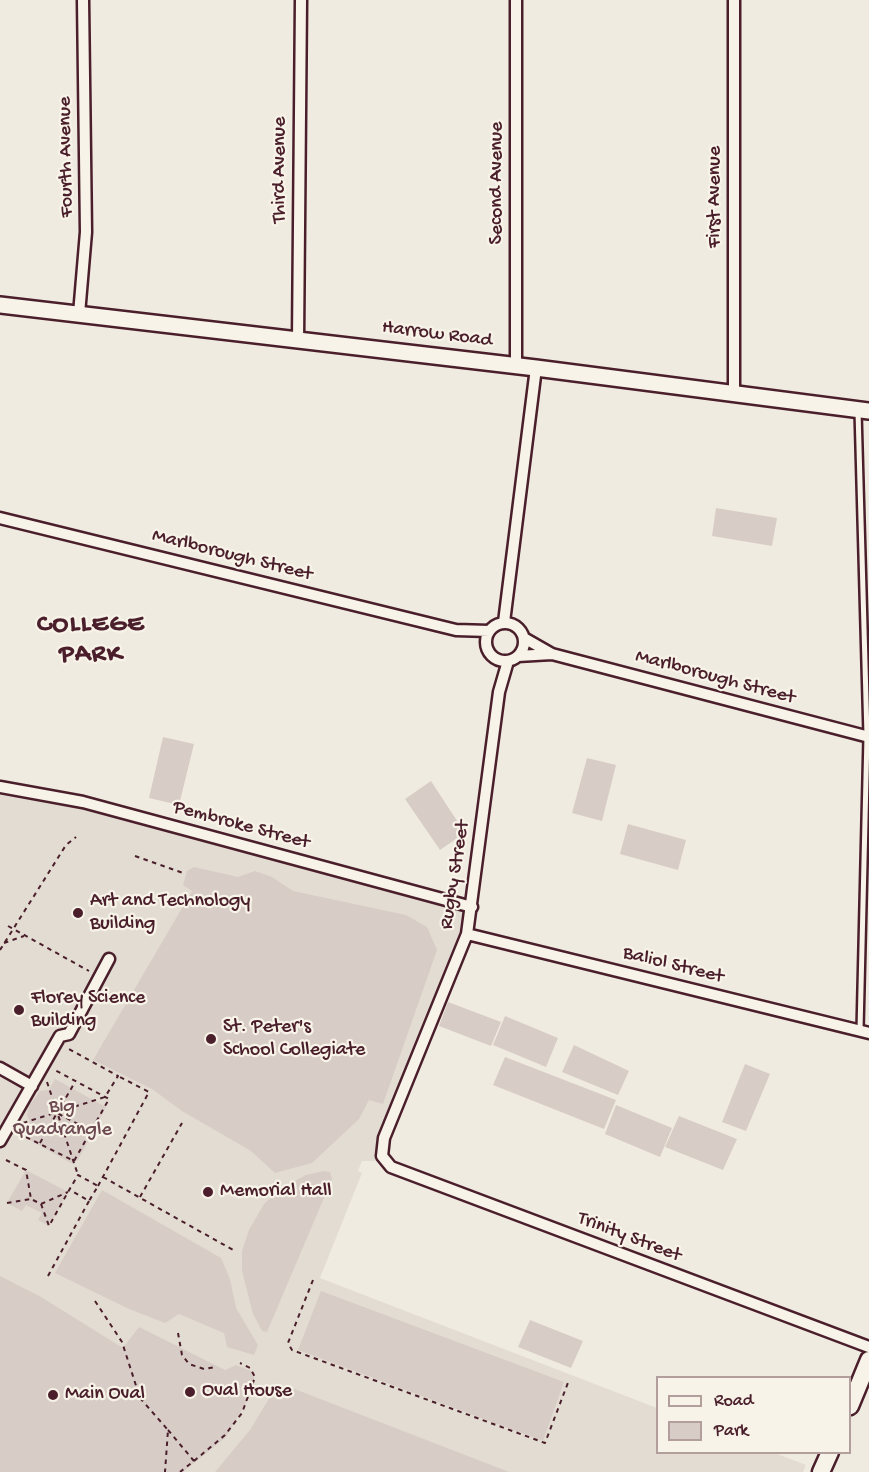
<!DOCTYPE html>
<html>
<head>
<meta charset="utf-8">
<style>
	body { margin:0 }
	#map { position:relative; width:869px; height:1472px; overflow:hidden; background:#f0ebe0; font-family:"Gochi Hand",sans-serif }
	canvas { display:block }
	.legend { position:absolute; left:656px; top:1376px; width:195px; height:78px; box-sizing:border-box; background:#f7f3e8; border:2px solid #b29e9c; margin:0; padding:8px 10px; list-style:none; font-size:18px; color:#4a1f2b }
	.legend li { display:flex; align-items:center; gap:12px; height:30px }
	.legend b { width:30px; border:2px solid #b29e9c }
</style>
</head>
<body>
<div id="map">
<canvas width="869" height="1472"></canvas>
<ul class="legend">
<li><b style="height:8px;background:#f7f3e8"></b>Road</li>
<li><b style="height:16px;background:#d8cdc6"></b>Park</li>
</ul>
</div>
<script>
const ctx = document.querySelector('canvas').getContext('2d');
ctx.lineJoin = 'round';
function fill(path, color) { ctx.fillStyle = color; ctx.fill(path, 'evenodd'); }
const poly = rows => new Path2D(rows.map(r => 'M' + r).join(''));
function stroke(path, color, width, dash) { ctx.strokeStyle = color; ctx.lineWidth = width; ctx.lineCap = dash ? 'butt' : 'round'; ctx.setLineDash(dash || []); ctx.stroke(path); }
function label(font, color, halo, rows, align = 'center') {
  ctx.font = font + ' "Gochi Hand",sans-serif'; ctx.lineWidth = 4.5; ctx.setLineDash([]); ctx.textBaseline = 'middle'; ctx.strokeStyle = halo; ctx.fillStyle = color; for (const [text, x, y, turn = 0] of rows) {
    ctx.save(); ctx.translate(x, y); ctx.rotate((+turn || 0) * Math.PI / 180); ctx.textAlign = isNaN(turn) ? turn : align; if (halo) ctx.strokeText(text, 0, 0); ctx.fillText(text, 0, 0); ctx.restore();
  }
}
fill(poly([
	[0,787,83,802,472,907,462,939,383,1138,382,1161,362,1161,358,1171,362,1173,320,1278,657,1408,658,1452,775,1453,806,1465,803,1472,0,1472]
]), '#e3dcd2');
fill(poly([
	[716,508,777,518,772,546,712,536],
	[163,737,194,744,179,805,149,798],
	[587,758,616,765,602,821,572,813],
	[431,781,465,833,440,850,405,799],
	[628,824,686,840,678,870,620,854],
	[194,867,238,877,255,871,272,877,293,891,406,915,427,927,437,950,383,1104,369,1100,359,1119,312,1163,275,1173,251,1151,182,1111,152,1089,93,1060,192,891,183,885,187,871],
	[448,1002,501,1022,491,1046,439,1026],
	[505,1016,558,1038,546,1067,493,1045],
	[574,1045,629,1071,618,1095,562,1072],
	[505,1057,616,1100,604,1129,493,1085],
	[745,1064,770,1074,746,1131,722,1122],
	[55,1079,106,1107,78,1160,71,1163,26,1138,31,1128,27,1115,29,1106,40,1091,49,1090],
	[616,1105,672,1128,660,1157,605,1134],
	[679,1116,737,1139,723,1170,665,1147],
	[26,1170,68,1192,49,1226,38,1220,42,1213,26,1205,22,1211,7,1203],
	[324,1171,330,1172,332,1179,267,1332,262,1331,253,1314,242,1271,242,1251,249,1230,264,1204,281,1188,306,1175],
	[102,1190,221,1258,230,1279,236,1308,258,1345,254,1355,227,1347,224,1333,179,1314,165,1323,129,1309,55,1273],
	[0,1276,41,1297,123,1348,139,1327,225,1370,236,1365,251,1371,255,1381,248,1399,226,1437,183,1472,0,1472],
	[321,1291,564,1382,543,1441,298,1350],
	[530,1320,583,1341,571,1368,518,1347],
	[292,1388,509,1472,215,1472,250,1430,273,1392]
]), '#d8cdc6');
const lane = poly([
	[858,411,867,736,860,1030]
]);
const street = poly([
	[734,0,734,393],
	[79,314,86,232,83,0],
	[298,340,301,0],
	[516,366,516,0],
	[0,518,456,630,489,631],
	[504,622,536,368],
	'486 642a19 19 0 1 1 38 0a19 19 0 1 1-38 0Z',
	[524,638,552,654,869,737],
	[518,656,552,654],
	[508,661,499,692,467,934,384,1138,382,1156,391,1167,869,1347],
	[0,787,83,802,472,907],
	[467,934,869,1033],
	[0,1068,32,1086],
	[0,1141,60,1036,69,1034,109,959]
]);
const secondary = poly([
	[0,305,536,368,869,411]
]);
const primary = poly([
	[850,1406,869,1360],
	[821,1472,830,1452]
]);
stroke(lane, '#4a1f2b', 10);
stroke(street, '#4a1f2b', 15);
stroke(secondary, '#4a1f2b', 20);
stroke(primary, '#4a1f2b', 21);
stroke(poly([
	[135,856,183,873],
	[8,926,89,971],
	[4,943,24,936],
	[0,950,66,845,76,837],
	[47,1082,78,1175],
	[57,1113,75,1082],
	[23,1123,105,1097,118,1076,67,1048],
	[18,1133,74,1161,109,1099,53,1069],
	[40,1143,57,1113,91,1131],
	[6,1160,26,1170,31,1199,41,1204,68,1192],
	[103,1177,235,1251],
	[98,1186,149,1092,118,1076],
	[140,1197,182,1123],
	[7,1203,31,1199],
	[41,1204,49,1226,68,1192,78,1175,98,1186,89,1201,70,1190],
	[48,1276,89,1201],
	[313,1280,288,1343,292,1350,545,1443,569,1380],
	[95,1301,122,1342,140,1398,168,1430,165,1472],
	[178,1333,182,1355,189,1364,204,1369,215,1367],
	[168,1430,194,1461,180,1472],
	[194,1461,225,1435,242,1413,255,1377,250,1368,240,1363]
]), '#4a1f2b', 2, [4.5, 4.5]);
stroke(lane, '#f7f3e8', 5);
stroke(street, '#f7f3e8', 10);
stroke(secondary, '#f7f3e8', 15);
stroke(primary, '#f7f3e8', 16);
for (const [x, y, r, color] of [
	[78,913,6,"#4a1f2b"],
	[19,1010,6,"#4a1f2b"],
	[211,1039,6,"#4a1f2b"],
	[208,1192,6,"#4a1f2b"],
	[190,1392,6,"#4a1f2b"],
	[53,1395,6,"#4a1f2b"]
]) { const dot = new Path2D(); dot.arc(x, y, r, 0, 2 * Math.PI); ctx.fillStyle = color; ctx.fill(dot); stroke(dot, '#f7f3e8', 2); }
label('20px', '#4a1f2b', '#f7f3e8', [
	["Fourth Avenue",67,157,-91],
	["Third Avenue",281,170,-90],
	["Second Avenue",498,183,-90],
	["First Avenue",716,197,-90],
	["Harrow Road",437,335,7],
	["Marlborough Street",232,556,14],
	["Marlborough Street",715,678,15],
	["Pembroke Street",241,826,15],
	["Rugby Street",456,875,-81],
	["Baliol Street",673,966,14],
	["Trinity Street",629,1238,21]
]);
label('20px', '#4a1f2b', '#f7f3e8', [
	["Art and Technology",90,902],
	["Building",90,925],
	["Florey Science",31,999],
	["Building",31,1022],
	["St. Peter's",223,1028],
	["School Collegiate",223,1051],
	["Memorial Hall",220,1192],
	["Oval House",202,1392],
	["Main Oval",65,1395]
], 'left');
label('20px', '#6e4a52', '#f7f3e8', [
	["Big",62,1108],
	["Quadrangle",62,1131]
]);
ctx.letterSpacing = '1.5px';
label('bold 26px', '#4a1f2b', '#f7f3e8', [
	["COLLEGE",91,626],
	["PARK",91,656]
]);
ctx.letterSpacing = '0px';
</script>
</body>
</html>
